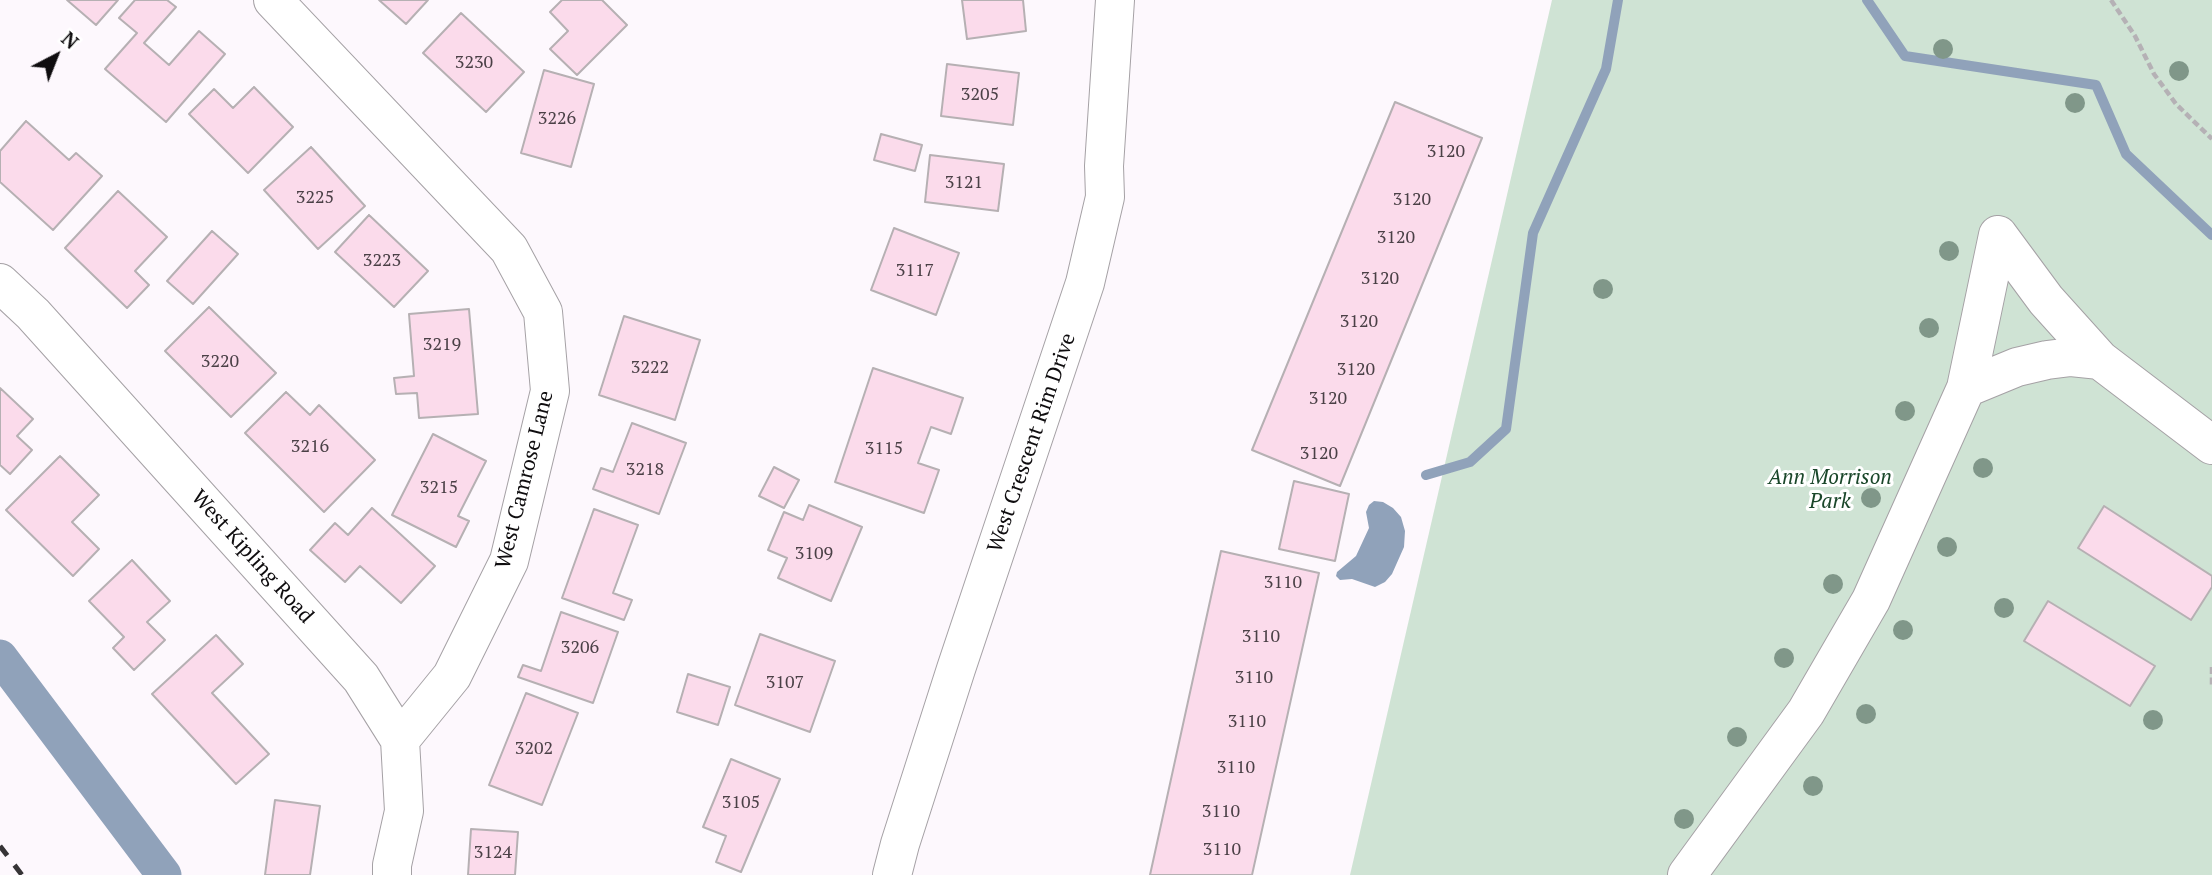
<!DOCTYPE html>
<html>
<head>
<meta charset="utf-8">
<style>
	body { margin:0 }
	#map { position:relative; width:2212px; height:875px; overflow:hidden; background:#fdf8fd; font-family:"PT Serif",serif }
	canvas { display:block }
	.north { position:absolute; left:21px; top:21px; width:70px; height:70px; -webkit-text-stroke:5px #fff; paint-order:stroke; rotate:42deg; font-size:19px; font-weight:700; line-height:28px; text-align:center; color:#0f0d0f }
	.north::after { content:''; display:block; margin:auto; width:24px; height:32px; background:#0f0d0f; clip-path:polygon(50% 0,100% 100%,50% 72%,0 100%) }
</style>
</head>
<body>
<div id="map">
<canvas width="2212" height="875"></canvas>
<div class="north">N</div>
</div>
<script>
const ctx = document.querySelector('canvas').getContext('2d');
ctx.lineJoin = 'round';
function fill(path, color) { ctx.fillStyle = color; ctx.fill(path, 'evenodd'); }
const poly = rows => new Path2D(rows.map(r => 'M' + r).join(''));
function stroke(path, color, width, dash) { ctx.strokeStyle = color; ctx.lineWidth = width; ctx.lineCap = dash ? 'butt' : 'round'; ctx.setLineDash(dash || []); ctx.stroke(path); }
function label(font, color, halo, rows, align = 'center') {
  ctx.font = font + ' "PT Serif",serif'; ctx.lineWidth = 6; ctx.setLineDash([]); ctx.textBaseline = 'middle'; ctx.strokeStyle = halo; ctx.fillStyle = color; for (const [text, x, y, turn = 0] of rows) {
    ctx.save(); ctx.translate(x, y); ctx.rotate((+turn || 0) * Math.PI / 180); ctx.textAlign = isNaN(turn) ? turn : align; if (halo) ctx.strokeText(text, 0, 0); ctx.fillText(text, 0, 0); ctx.restore();
  }
}
fill(poly([
	[1552,0,2212,0,2212,875,1350,875]
]), '#cfe3d4');
fill(poly([
	[1374,501,1383,502,1393,508,1401,517,1405,531,1404,547,1392,574,1385,582,1375,587,1352,579,1340,580,1336,576,1337,572,1356,556,1369,528,1366,512,1369,505]
]), '#90a2ba');
stroke(poly([
	[1867,0,1905,56,2096,85,2126,154,2212,235],
	[1426,475,1470,462,1506,429,1533,233,1606,69,1618,0]
]), '#90a2ba', 10);
stroke(poly([
	[0,657,164,875]
]), '#90a2ba', 35);
const building = poly([
	[67,0,118,0,96,25,67,0],
	[135,0,167,0,176,7,144,43,169,65,199,31,225,54,166,122,105,69,137,33,119,18,135,0],
	[379,0,428,0,406,24,379,0],
	[562,0,602,0,627,25,577,75,550,49,568,31,550,12,562,0],
	[962,0,1023,0,1026,31,967,39,962,0],
	[461,13,524,72,486,112,423,53,461,13],
	[947,64,1019,73,1013,125,941,116,947,64],
	[544,70,594,84,571,167,521,153,544,70],
	[254,87,293,127,248,173,189,114,214,89,233,108,254,87],
	[1395,102,1482,138,1340,486,1252,450,1395,102],
	[26,121,69,160,76,153,102,176,53,230,0,182,0,151,26,121],
	[881,134,922,145,915,171,874,160,881,134],
	[311,147,365,206,318,249,264,190,311,147],
	[930,155,1004,164,998,211,925,202,930,155],
	[118,191,167,237,135,271,149,285,127,308,65,248,118,191],
	[369,215,428,271,394,307,335,252,369,215],
	[894,228,959,253,936,315,871,290,894,228],
	[212,231,238,254,193,304,167,281,212,231],
	[209,307,276,373,231,417,165,351,209,307],
	[469,309,478,414,419,418,417,393,396,394,394,378,414,376,409,314,469,309],
	[624,316,700,340,675,420,599,395,624,316],
	[873,368,963,398,951,434,931,427,918,463,939,470,924,513,835,482,873,368],
	[0,388,33,419,17,436,32,450,10,474,0,465,0,388],
	[286,392,310,415,319,405,375,460,324,512,245,433,286,392],
	[632,423,686,443,659,514,593,489,601,468,613,472,632,423],
	[433,434,486,461,458,516,469,521,456,547,392,515,433,434],
	[60,456,99,495,72,522,99,549,73,576,6,510,60,456],
	[774,467,799,480,784,508,759,496,774,467],
	[1294,481,1349,494,1335,561,1279,549,1294,481],
	[809,505,862,527,831,601,778,578,787,558,768,550,784,512,803,520,809,505],
	[2104,506,2212,576,2212,587,2191,620,2078,548,2104,506],
	[372,508,435,566,401,603,360,566,345,582,310,550,335,523,348,535,372,508],
	[594,509,638,525,613,593,632,600,624,620,562,598,594,509],
	[1221,551,1319,573,1252,875,1150,875,1221,551],
	[132,560,170,601,147,622,165,640,134,670,113,648,124,637,89,601,132,560],
	[2048,601,2155,666,2130,706,2024,641,2048,601],
	[561,612,618,632,593,703,518,677,523,665,541,671,561,612],
	[760,634,835,661,810,732,735,705,760,634],
	[216,635,243,664,212,693,269,754,236,784,152,694,216,635],
	[688,674,730,687,718,725,677,712,688,674],
	[526,693,578,713,542,805,489,785,526,693],
	[731,759,780,779,741,872,716,862,726,836,703,827,731,759],
	[275,800,320,806,310,875,265,875,275,800],
	[471,829,518,832,515,875,468,875,471,829]
]);
fill(building, '#fbdbeb');
stroke(building, '#b6b0b3', 2);
const minor = poly([
	[273,0,509,249,543,312,550,391,509,561,452,676,400,740],
	[1998,235,2046,300,2100,360,2212,445],
	[0,283,33,314,361,678,400,740,404,811,392,865,392,875],
	[1966,388,2017,367,2047,360,2071,357,2100,360],
	[892,875,900,844,956,669,1085,283,1105,197,1104,166,1115,0],
	[1687,875,1806,712,1871,600,1966,388,1998,235]
]);
stroke(minor, '#a5a1a5', 40);
stroke(poly([
	[2111,0,2135,36,2154,74,2176,104,2212,139],
	[2212,667,2212,686]
]), '#b5b1b5', 4.5, [7, 3.5]);
stroke(minor, '#fff', 38);
stroke(poly([
	[0,846,22,875]
]), '#363436', 5, [12, 12]);
ctx.fillStyle = '#809789';
for (const [x, y] of [
	[1943,49],
	[2179,71],
	[2075,103],
	[1949,251],
	[1603,289],
	[1929,328],
	[1905,411],
	[1983,468],
	[1871,498],
	[1947,547],
	[1833,584],
	[2004,608],
	[1903,630],
	[1784,658],
	[1866,714],
	[2153,720],
	[1737,737],
	[1813,786],
	[1684,819]
]) { ctx.beginPath(); ctx.arc(x, y, 10, 0, 2 * Math.PI); ctx.fill(); }
label('18px', '#4a4046', null, [
	["3230",474,63],
	["3205",980,95],
	["3226",557,119],
	["3120",1446,152],
	["3121",964,183],
	["3225",315,198],
	["3120",1412,200],
	["3120",1396,238],
	["3223",382,261],
	["3117",915,271],
	["3120",1380,279],
	["3120",1359,322],
	["3219",442,345],
	["3220",220,362],
	["3222",650,368],
	["3120",1356,370],
	["3120",1328,399],
	["3216",310,447],
	["3115",884,449],
	["3120",1319,454],
	["3218",645,470],
	["3215",439,488],
	["3109",814,554],
	["3110",1283,583],
	["3110",1261,637],
	["3206",580,648],
	["3110",1254,678],
	["3107",785,683],
	["3110",1247,722],
	["3202",534,749],
	["3110",1236,768],
	["3105",741,803],
	["3110",1221,812],
	["3110",1222,850],
	["3124",493,853]
]);
label('21px', '#0f0d0f', '#fff', [
	["West Crescent Rim Drive",1032,443,-71],
	["West Camrose Lane",525,480,-76],
	["West Kipling Road",252,557,48]
]);
label('italic 21px', '#1a472a', '#fff', [
	["Ann Morrison",1830,478],
	["Park",1830,502]
]);
</script>
</body>
</html>
